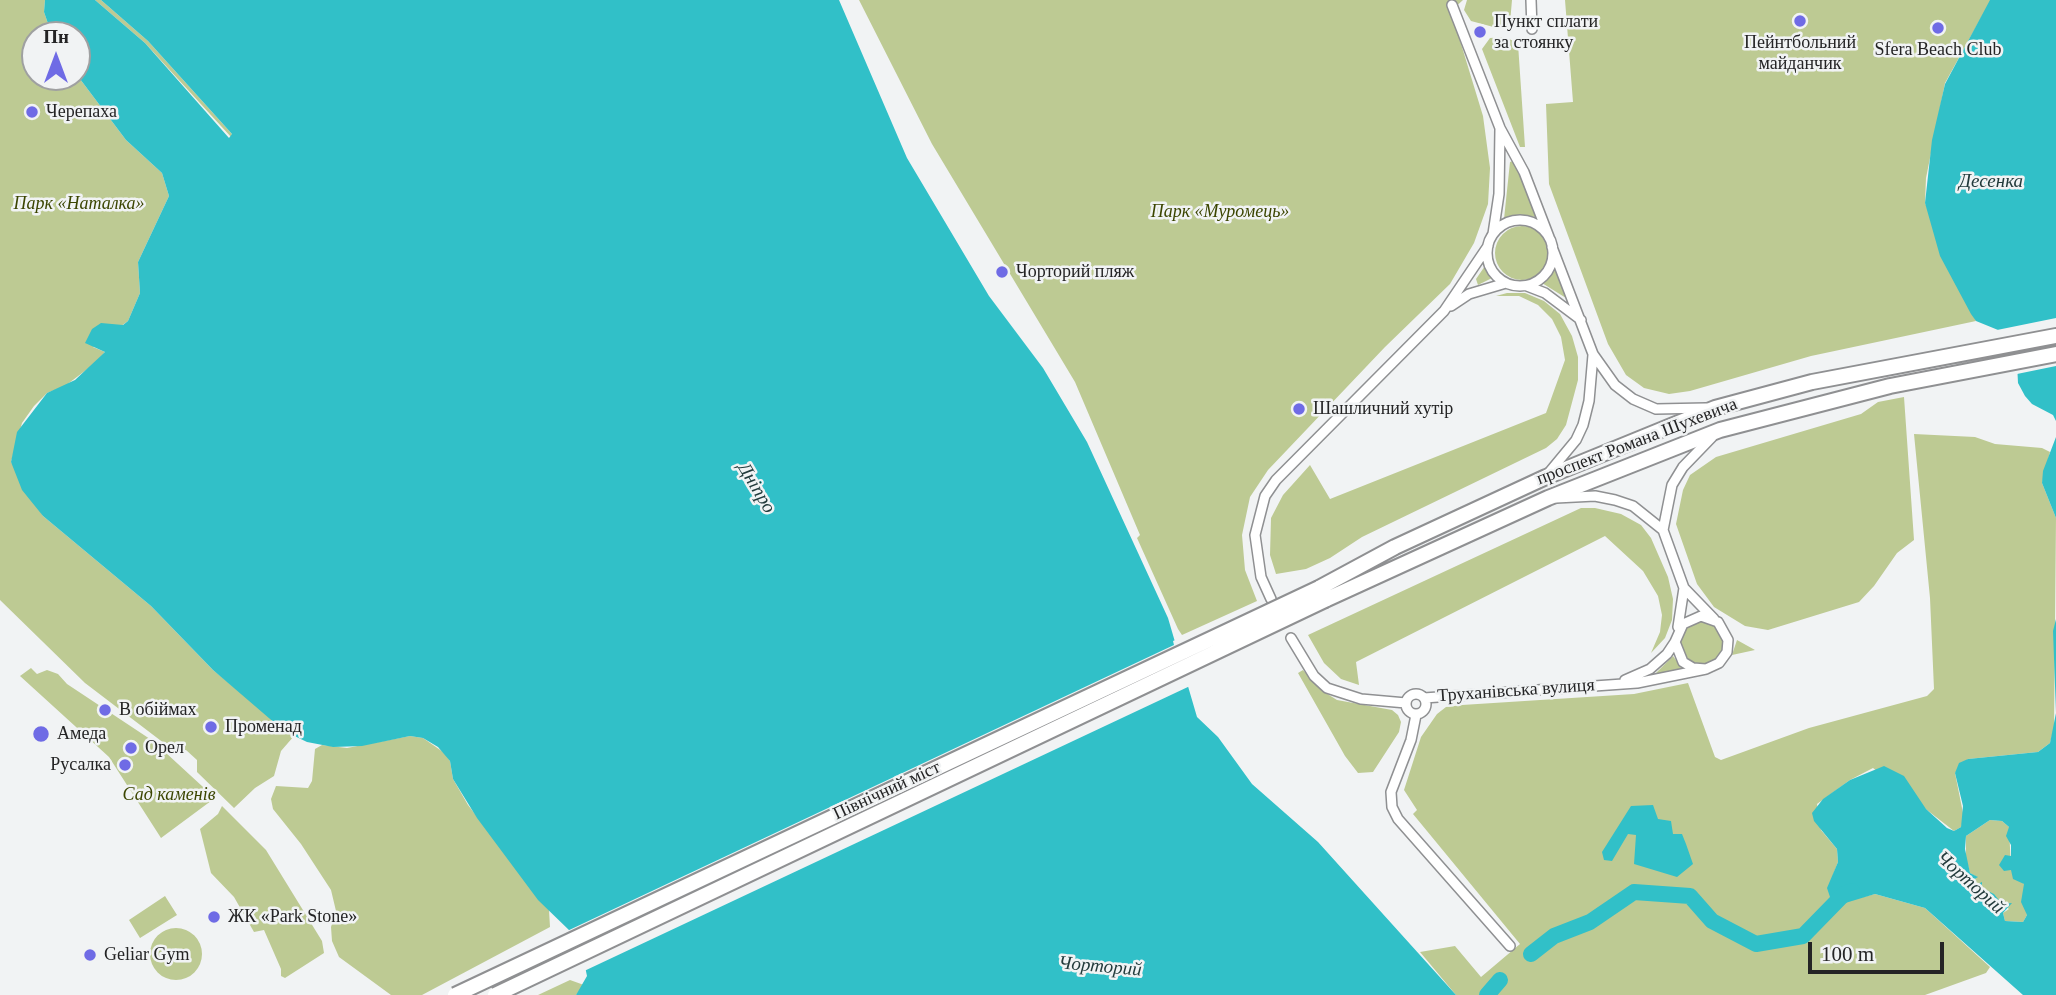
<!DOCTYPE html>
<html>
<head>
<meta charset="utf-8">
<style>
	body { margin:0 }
	#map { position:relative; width:2056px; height:995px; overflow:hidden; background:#f1f3f4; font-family:Georgia,serif }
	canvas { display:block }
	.north { position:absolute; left:21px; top:21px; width:70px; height:70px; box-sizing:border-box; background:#f1f3f4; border:2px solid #9fa0a1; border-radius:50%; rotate:0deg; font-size:19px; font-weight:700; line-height:28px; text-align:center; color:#242425 }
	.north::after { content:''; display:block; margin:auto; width:24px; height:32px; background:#6f6be5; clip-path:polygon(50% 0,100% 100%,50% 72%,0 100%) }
	.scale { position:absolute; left:1808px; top:942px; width:136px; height:32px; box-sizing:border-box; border:4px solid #242425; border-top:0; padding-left:9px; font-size:21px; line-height:24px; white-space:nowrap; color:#242425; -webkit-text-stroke:5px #f1f3f4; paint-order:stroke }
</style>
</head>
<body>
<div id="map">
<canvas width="2056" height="995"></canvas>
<div class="north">Пн</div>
<div class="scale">100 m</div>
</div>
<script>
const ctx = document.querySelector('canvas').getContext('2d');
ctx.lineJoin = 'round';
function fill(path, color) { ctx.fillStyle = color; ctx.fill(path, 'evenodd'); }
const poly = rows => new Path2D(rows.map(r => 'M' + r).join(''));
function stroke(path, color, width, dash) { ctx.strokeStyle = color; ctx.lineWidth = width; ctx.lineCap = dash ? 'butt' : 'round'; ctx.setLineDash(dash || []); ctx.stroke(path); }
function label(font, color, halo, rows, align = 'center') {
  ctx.font = font + ' Georgia,serif'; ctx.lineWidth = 5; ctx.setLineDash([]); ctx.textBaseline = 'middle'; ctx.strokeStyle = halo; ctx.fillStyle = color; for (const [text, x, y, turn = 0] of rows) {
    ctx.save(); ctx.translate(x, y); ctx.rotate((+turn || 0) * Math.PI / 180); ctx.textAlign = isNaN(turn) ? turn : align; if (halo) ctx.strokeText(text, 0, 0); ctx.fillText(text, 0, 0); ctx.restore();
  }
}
fill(poly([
	[0,0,45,0,44,12,52,35,35,35,35,77,77,75,126,140,162,173,169,196,138,262,140,293,128,321,93,347,105,352,94,364,65,386,47,393,34,406,22,423,11,462,43,516,151,606,213,670,294,736,281,751,274,776,255,788,234,808,197,772,197,760,186,750,173,750,85,683,0,600],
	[95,0,101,0,148,41,232,134,231,137,145,43],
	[859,0,1463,0,1451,11,1483,116,1490,168,1488,204,1474,243,1450,284,1385,347,1268,470,1250,497,1242,535,1245,570,1257,601,1182,635,1178,629,1137,538,1140,535,1075,382,932,144],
	[1467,0,1512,0,1510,23,1501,29,1471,21,1464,10],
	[1565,0,2020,0,1982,16,1945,83,1926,178,1925,203,1976,321,1811,356,1690,391,1669,394,1644,388,1626,375,1608,344,1549,184,1546,104,1573,102],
	[1506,37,1518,44,1525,147,1520,147,1482,49,1490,38],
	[1513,161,1516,163,1538,217,1515,215,1504,219,1510,162],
	'1495 253a27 27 0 1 1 54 0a27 27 0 1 1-54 0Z',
	[1485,266,1494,277,1478,285,1476,279],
	[1557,268,1567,295,1566,298,1542,283],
	[1507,293,1525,293,1544,301,1560,314,1572,336,1578,357,1578,380,1566,425,1557,439,1546,448,1362,537,1330,558,1306,569,1276,574,1270,555,1271,518,1283,495,1310,465,1330,499,1546,413,1565,360,1561,337,1552,319,1538,305,1519,296,1496,296],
	[1904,397,1914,540,1897,553,1874,586,1859,602,1768,630,1745,626,1714,607,1697,584,1676,524,1683,490,1690,475,1716,457,1861,414,1878,402],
	[1914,434,1975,437,1995,444,2042,448,2050,452,2042,483,2056,518,2054,728,2050,743,2038,752,1968,759,1955,773,1964,818,1961,827,1954,831,1873,768,1850,780,1817,804,1821,830,1837,849,1838,862,1833,875,1855,899,1875,894,1925,908,1990,967,1986,973,1925,995,1456,995,1420,952,1455,946,1481,977,1520,944,1413,814,1417,810,1404,790,1421,737,1437,714,1446,707,1462,705,1634,694,1688,683,1715,757,1721,760,1809,728,1927,696,1934,689,1930,598],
	[1581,508,1595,508,1621,514,1641,525,1651,538,1668,577,1673,599,1672,620,1665,638,1651,653,1660,632,1662,615,1658,596,1643,571,1605,536,1356,662,1359,685,1341,679,1324,663,1308,635],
	'1681 643a21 21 0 1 1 42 0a21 21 0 1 1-42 0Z',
	[1737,640,1755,650,1732,655],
	[1673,656,1681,667,1679,670,1655,674],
	[31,668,37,674,47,670,58,674,67,684,153,741,215,798,161,838,109,757,20,676],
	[1303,670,1321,690,1337,700,1392,710,1398,715,1401,722,1399,732,1373,772,1358,773,1345,756,1298,673],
	[410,736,423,738,446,754,450,761,453,779,468,805,549,910,550,927,422,995,391,995,339,957,332,941,331,927,336,911,331,890,301,844,273,809,271,799,276,786,308,788,312,781,315,749,322,745,347,748],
	[222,806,266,850,322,941,324,953,285,978,281,976,281,969,264,930,254,932,234,897,211,873,200,829,218,814],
	[1990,820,2002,821,2009,827,2011,869,2024,884,2027,915,2023,922,2005,921,2003,913,2009,909,1973,880,1977,877,1970,873,1966,858,1966,836],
	[165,896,177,915,140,938,129,920],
	'150 954a26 26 0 1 1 52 0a26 26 0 1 1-52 0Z',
	[570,980,584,985,576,995,538,995]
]), '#bdca93');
fill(poly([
	[45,0,95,0,145,43,229,138,232,134,148,41,101,0,839,0,907,158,989,296,1043,368,1087,442,1168,618,1197,717,1218,737,1252,784,1318,842,1456,995,576,995,587,976,583,957,571,932,538,900,477,818,453,779,450,761,438,747,423,738,410,736,362,746,333,747,307,742,284,731,213,670,151,606,43,516,22,490,11,462,17,432,47,393,75,380,105,352,85,343,92,329,101,323,123,325,128,321,140,293,138,262,169,196,162,173,126,140,77,75,77,35,52,35,44,12],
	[1990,0,2056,0,2056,421,2053,415,2032,404,2025,396,2018,383,2017,363,2003,332,1976,321,1971,314,1940,256,1925,203,1932,140,1945,84],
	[2056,437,2056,518,2042,483,2043,471],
	[2056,619,2056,995,2023,995,1925,908,1875,894,1842,904,1831,900,1827,888,1838,862,1837,849,1814,821,1812,813,1823,799,1850,780,1884,766,1904,776,1926,809,1947,828,1954,831,1961,827,1963,806,1955,773,1959,763,1968,759,2038,752,2050,743,2056,713,2053,631],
	[1990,820,2002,821,2009,827,2006,836,2011,845,2011,856,2005,855,1999,865,2004,871,2011,870,2013,879,2024,884,2021,902,2027,915,2023,922,2005,921,2003,913,2012,903,2002,904,1994,894,1982,888,1982,882,1976,885,1973,880,1978,877,1970,873,1965,849,1966,836],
	[1653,805,1658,819,1671,821,1673,834,1682,834,1686,844,1693,864,1677,877,1634,864,1636,835,1628,834,1612,861,1604,860,1602,852,1631,806]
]), '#31c0c8');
fill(poly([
	[2056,318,2056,366,2017,374,2010,353,1997,330],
	[1178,639,1190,686,582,972,580,958,565,932,1174,645,1173,641]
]), '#f1f3f4');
stroke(poly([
	[1531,954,1554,936,1590,922,1634,892,1690,896,1712,921,1756,944,1803,936,1844,894,1852,891],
	[1487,995,1500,980]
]), '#31c0c8', 16);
const minor = poly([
	[1531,0,1532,29],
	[1452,5,1500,128,1524,172,1549,237],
	'1487 253a33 33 0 1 1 66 0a33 33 0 1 1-66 0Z',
	[1493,234,1499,194,1500,129],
	[1552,247,1593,354,1615,385,1633,399,1656,409,1706,408],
	[1527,286,1545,293,1581,320],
	[1451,306,1469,294,1506,283],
	[1712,437,1683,467,1672,485,1663,530,1684,588,1714,619],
	[1547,475,1576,440,1583,425,1589,401,1593,355],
	[1556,498,1595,496,1615,500,1633,506,1663,530],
	[1271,599,1261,577,1255,535,1265,496,1276,480,1444,311,1488,246],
	[1678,627,1684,588],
	[1291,638,1314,676,1327,688,1361,699,1406,703],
	[1625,680,1650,669,1667,654,1675,642],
	'1406 704a10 10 0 1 1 20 0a10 10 0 1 1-20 0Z',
	[1424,698,1637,683,1706,669,1719,663,1727,652,1728,640,1718,622,1701,616,1683,624,1675,642,1683,662,1693,668,1706,669],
	[1416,715,1411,740,1391,792,1392,807,1398,819,1510,946]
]);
const primary = poly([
	[1319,588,1395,547,1546,477,1715,408,1812,382,2056,336],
	[1325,600,1548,498,1720,430,1890,386,2056,354]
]);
stroke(minor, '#8f9092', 12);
stroke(primary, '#8f9092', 18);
stroke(minor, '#fff', 9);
stroke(primary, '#fff', 14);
const primaryBridge = poly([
	[455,995,1319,588],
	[495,995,1325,600]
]);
stroke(primaryBridge, '#8f9092', 18, []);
stroke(primaryBridge, '#fff', 14);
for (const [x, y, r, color] of [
	[1800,21,7,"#6f6be5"],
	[1938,28,7,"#6f6be5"],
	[1480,32,7,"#6f6be5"],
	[32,112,7,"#6f6be5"],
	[1002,272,7,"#6f6be5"],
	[1299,409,7,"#6f6be5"],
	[105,710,7,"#6f6be5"],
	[211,727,7,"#6f6be5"],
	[41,734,9,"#6f6be5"],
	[131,748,7,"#6f6be5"],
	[125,765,7,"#6f6be5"],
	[214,917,7,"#6f6be5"],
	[90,955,7,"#6f6be5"]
]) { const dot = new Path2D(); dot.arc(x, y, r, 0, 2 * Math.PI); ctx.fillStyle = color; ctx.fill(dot); stroke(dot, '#f1f3f4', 2.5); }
label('18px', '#242425', '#f1f3f4', [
	["Пункт сплати",1494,22],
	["за стоянку",1494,43],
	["Пейнтбольний",1800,43,"center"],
	["майданчик",1800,64,"center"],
	["Sfera Beach Club",1938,50,"center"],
	["Черепаха",46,112],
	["Чорторий пляж",1016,272],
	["Шашличний хутір",1313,409],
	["В обіймах",119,710],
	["Променад",225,727],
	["Амеда",57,734],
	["Орел",145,748],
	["Русалка",111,765,"right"],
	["ЖК «Park Stone»",228,917],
	["Geliar Gym",104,955]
], 'left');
label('italic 18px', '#3b4500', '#f1f3f4', [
	["Парк «Наталка»",79,204],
	["Парк «Муромець»",1220,212],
	["Сад каменів",169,795]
]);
label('18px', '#242425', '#f1f3f4', [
	["проспект Романа Шухевича",1637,442,-21],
	["Труханівська вулиця",1516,691,-4],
	["Північний міст",887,791,-25]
]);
label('italic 19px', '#233b3c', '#f1f3f4', [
	["Десенка",1991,182],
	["Дніпро",756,488,59],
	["Чорторий",1970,883,42],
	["Чорторий",1100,967,5]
]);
</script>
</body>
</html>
